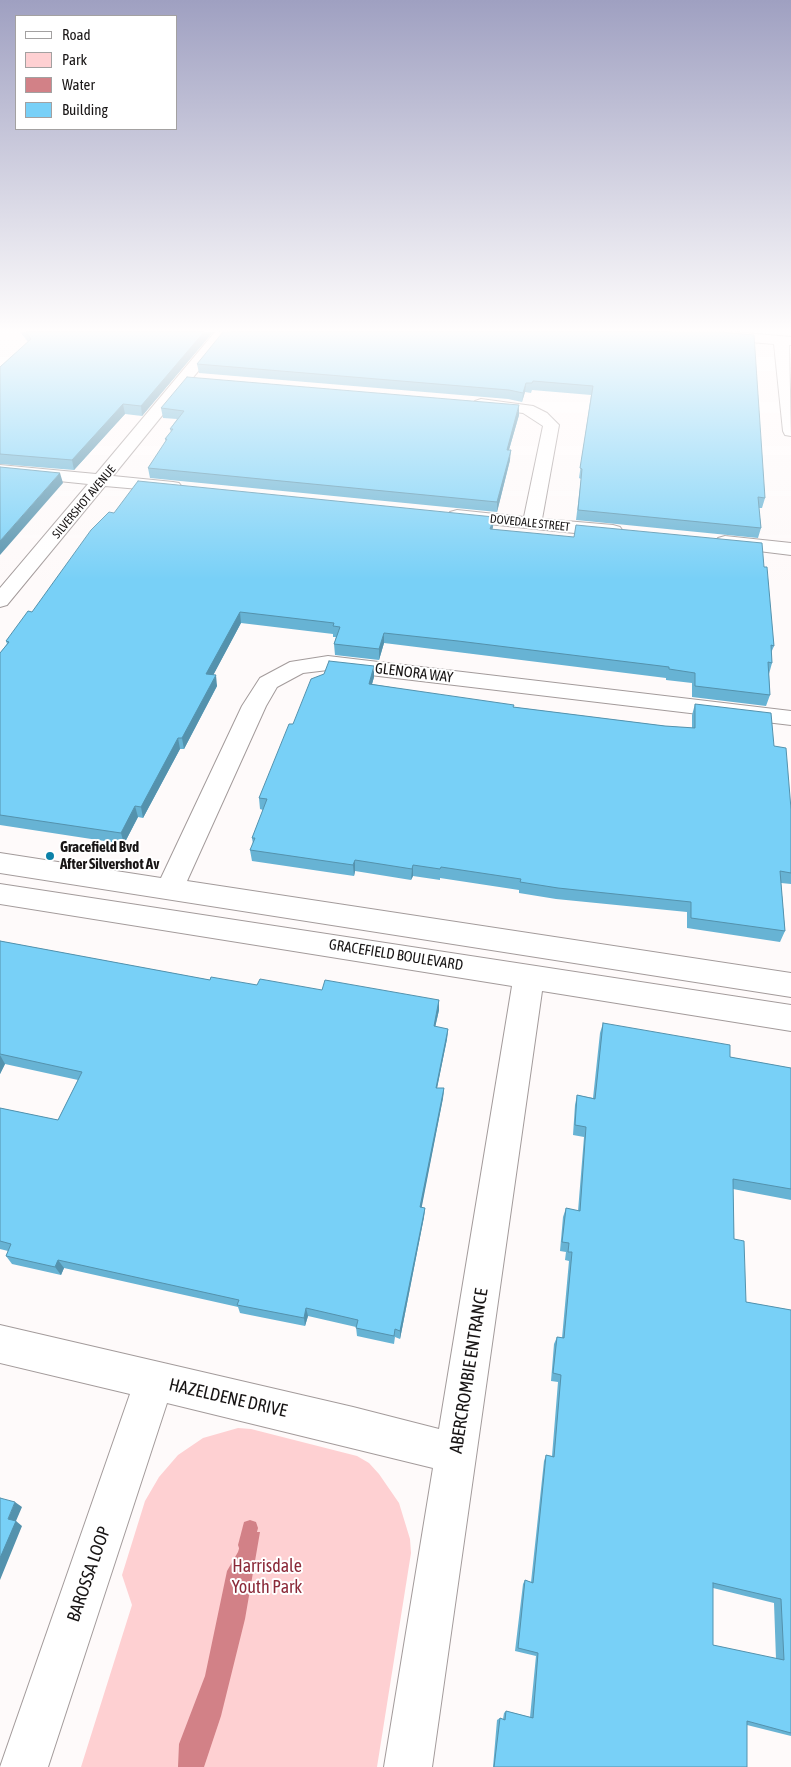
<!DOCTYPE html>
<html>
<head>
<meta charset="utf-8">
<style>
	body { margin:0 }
	#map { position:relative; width:791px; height:1767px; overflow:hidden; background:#fefafa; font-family:"Asap Condensed",sans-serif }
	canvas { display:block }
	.legend { position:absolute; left:15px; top:15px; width:162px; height:115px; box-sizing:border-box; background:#fff; border:1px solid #a3a1a1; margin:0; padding:6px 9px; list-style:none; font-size:15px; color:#181515 }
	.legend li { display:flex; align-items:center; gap:10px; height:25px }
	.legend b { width:25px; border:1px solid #a3a1a1 }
</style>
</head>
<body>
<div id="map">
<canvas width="791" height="1767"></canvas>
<ul class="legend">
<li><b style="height:6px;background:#fff"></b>Road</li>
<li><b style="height:14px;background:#fed0d2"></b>Park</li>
<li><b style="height:14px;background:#d28187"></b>Water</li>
<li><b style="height:14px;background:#78d0f7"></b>Building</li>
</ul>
</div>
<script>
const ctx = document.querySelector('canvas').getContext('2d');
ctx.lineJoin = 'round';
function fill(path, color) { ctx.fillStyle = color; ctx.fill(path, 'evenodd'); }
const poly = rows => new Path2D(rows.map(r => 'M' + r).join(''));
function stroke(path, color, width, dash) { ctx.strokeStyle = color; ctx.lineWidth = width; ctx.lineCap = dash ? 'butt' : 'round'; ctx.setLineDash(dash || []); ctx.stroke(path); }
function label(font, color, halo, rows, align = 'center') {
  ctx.font = font + ' "Asap Condensed",sans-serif'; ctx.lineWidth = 4; ctx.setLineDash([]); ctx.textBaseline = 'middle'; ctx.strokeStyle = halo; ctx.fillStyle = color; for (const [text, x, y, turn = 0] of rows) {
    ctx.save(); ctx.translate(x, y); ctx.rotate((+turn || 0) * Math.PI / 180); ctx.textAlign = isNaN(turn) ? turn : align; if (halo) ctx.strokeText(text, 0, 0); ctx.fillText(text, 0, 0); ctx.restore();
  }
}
fill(poly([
	[238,1428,251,1429,357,1456,369,1463,379,1474,399,1503,410,1539,411,1553,377,1767,81,1767,132,1605,122,1575,145,1501,159,1477,178,1455,203,1438]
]), '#fed0d2');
fill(poly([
	[244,1532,260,1532,245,1619,221,1716,204,1767,178,1767,179,1744,205,1676,227,1571,238,1552]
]), '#d28187');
fill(poly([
	[250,1520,256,1522,258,1528,252,1551,246,1553,240,1551,238,1545,244,1522,250,1520]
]), '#d28187');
const minor = poly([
	[215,332,230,332,113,476,173,482,179,483,182,487,179,491,173,492,105,486,7,605,0,607,0,588,88,484,0,475,0,465,96,474,215,332],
	[671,332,734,332,791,337,791,345,789,345,791,436,785,435,783,431,774,344,678,336,671,332],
	[481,399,533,406,547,413,559,425,542,519,613,525,620,527,623,531,620,535,613,537,450,520,448,516,450,512,457,510,524,517,543,426,523,413,475,407,473,404,475,401,481,399],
	[725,536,791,543,791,555,718,546,715,542,718,538,725,536],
	[328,656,791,711,791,725,328,670,303,673,277,687,266,706,187,881,791,973,791,997,0,873,0,853,161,878,242,706,260,678,290,662,328,656],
	[0,884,791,1005,791,1031,542,991,432,1767,384,1767,433,1468,167,1403,48,1767,0,1767,130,1394,0,1363,0,1325,353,1407,439,1429,512,986,0,904,0,884]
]);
stroke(minor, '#a39b9b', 2);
fill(minor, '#fff');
fill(poly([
	[20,332,213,332,142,416,125,414,74,470,0,464,0,367,28,342],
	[720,332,765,498,762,508,759,508,761,528,758,538,576,520,581,479,579,478,591,395,532,390,531,393,525,392,522,402,508,399,199,373,197,364],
	[161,408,519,415,509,450,510,460,497,512,150,478,148,468,166,442,165,439,171,432,170,429,177,419,163,418],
	[493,527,492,529,764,567,774,646,771,653,772,663,769,674,770,695,766,706,692,697,692,683,666,680,666,678,457,652,384,643,379,660,335,655,334,644,336,637,333,637,333,634,241,623,213,675,217,686,184,749,180,749,143,818,138,817,124,844,0,825,0,653,7,644,6,641,32,612],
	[374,666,374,677,372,684,513,707,665,726,692,728,692,715,695,704,774,746,791,809,791,884,781,883,785,931,780,942,687,928,687,912,556,899,519,893,519,890,440,878,440,880,413,876,411,880,355,871,354,876,252,861,250,850,253,844,252,838,263,810,260,809,259,798,293,724],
	[0,941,210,980,257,985,439,1000,439,1010,435,1027,448,1029,447,1039,437,1088,444,1088,443,1098,421,1208,425,1208,424,1217,400,1339,395,1337,394,1344,357,1336,356,1327,308,1316,305,1326,240,1313,238,1307,64,1268,61,1275,12,1264,6,1256,8,1251,0,1249,0,1108,58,1120,78,1080,5,1064,0,1074],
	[603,1023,730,1057,791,1068,791,1200,733,1189,734,1239,746,1302,791,1310,791,1736,747,1725,747,1767,493,1767,497,1720,500,1718,503,1719,504,1713,506,1711,530,1717,536,1656,515,1651,523,1584,525,1580,531,1582,544,1461,546,1455,552,1456,558,1382,551,1381,554,1344,557,1337,562,1338,569,1261,565,1260,566,1252,560,1251,563,1217,566,1208,578,1211,584,1137,573,1135,575,1105,577,1095,593,1098,600,1033],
	[713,1588,774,1603,776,1659,713,1645]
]), '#67b3d4');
fill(poly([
	[204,332,213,332,142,416,141,406],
	[526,383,525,392,522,402,523,393],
	[123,404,125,414,74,470,72,460],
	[519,405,519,415,506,460,507,450],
	[511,450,510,460,497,512,497,502],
	[60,473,63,483,0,555,0,541],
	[494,517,493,527,490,539,490,529],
	[240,612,241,623,208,685,206,674],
	[384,633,384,643,379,660,379,649],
	[374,666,374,677,369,695,369,684],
	[216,675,217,686,184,749,182,738],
	[178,738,180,749,143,818,141,807],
	[135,806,138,817,124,844,121,833],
	[355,860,355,871,354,876,353,865],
	[413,865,413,876,411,880,412,869],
	[439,1000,439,1010,433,1037,434,1026],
	[448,1029,447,1039,435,1098,436,1088],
	[0,1055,5,1064,0,1074],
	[444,1088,443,1098,420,1216,420,1207],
	[425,1208,424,1217,400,1339,400,1331],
	[58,1260,64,1268,61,1275,55,1267],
	[306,1308,308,1316,305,1326,304,1318],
	[15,1502,22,1507,16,1521,22,1526,0,1580,0,1558,8,1519]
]), '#5492ad');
const building = poly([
	[26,332,204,332,141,406,123,404,72,460,0,454,0,367,31,339,26,332],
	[223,332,720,332,754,335,765,498,758,497,761,528,578,510,582,469,580,468,593,386,533,381,532,383,526,383,523,393,509,390,197,364,223,332],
	[187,377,519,405,507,450,511,450,497,502,148,468,167,439,165,439,173,429,170,429,184,411,161,408,187,377],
	[0,467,60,473,0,541,0,467],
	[138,481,494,517,490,529,574,537,576,525,762,543,764,567,767,567,774,646,771,645,772,663,768,662,770,695,695,686,695,673,669,669,669,667,458,641,384,633,379,649,334,644,340,627,333,626,334,623,240,612,206,674,216,675,182,738,178,738,141,807,135,806,121,833,0,815,0,653,9,642,6,641,28,611,32,612,91,530,109,512,114,513,138,481],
	[329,661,374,666,369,684,514,705,513,707,665,726,695,728,695,704,771,713,774,746,786,748,791,809,791,873,780,871,785,931,691,918,691,902,558,888,520,882,521,879,441,867,440,869,413,865,412,869,355,860,353,865,250,850,255,838,252,838,267,799,259,798,289,724,293,724,311,679,324,674,329,661],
	[0,941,210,980,211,977,257,985,260,979,322,990,325,980,439,1000,434,1026,448,1029,436,1088,444,1088,420,1207,425,1208,400,1331,395,1329,394,1336,356,1328,358,1320,306,1308,304,1318,237,1305,239,1300,58,1260,55,1267,6,1256,11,1244,0,1241,0,1108,58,1120,82,1072,0,1054,0,941],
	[603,1023,730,1045,730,1057,791,1068,791,1189,733,1179,734,1239,744,1241,746,1302,791,1310,791,1733,747,1721,747,1767,494,1767,500,1718,505,1720,506,1711,533,1718,538,1653,518,1648,525,1580,533,1583,546,1455,554,1457,561,1375,553,1373,557,1337,564,1338,572,1252,568,1252,569,1243,562,1242,566,1208,580,1211,586,1127,575,1125,577,1095,595,1099,603,1023],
	[713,1583,781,1599,784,1660,713,1645,713,1583],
	[0,1498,15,1502,8,1519,16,1521,0,1558,0,1498]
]);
fill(building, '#78d0f7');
stroke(building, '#5492ad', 1);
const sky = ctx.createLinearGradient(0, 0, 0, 580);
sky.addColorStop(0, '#9fa0c1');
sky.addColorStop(0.57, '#fffdfd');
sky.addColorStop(1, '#fffdfd00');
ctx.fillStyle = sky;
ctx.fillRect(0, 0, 791, 580);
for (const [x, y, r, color] of [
	[50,856,5,"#0c81a8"]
]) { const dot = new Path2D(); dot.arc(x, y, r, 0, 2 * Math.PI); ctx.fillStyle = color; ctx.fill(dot); stroke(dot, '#fff', 2); }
label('12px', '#181515', '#fff', [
	["SILVERSHOT AVENUE",84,502,-50],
	["DOVEDALE STREET",530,523,6]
]);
label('15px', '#181515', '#fff', [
	["GLENORA WAY",414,673,7],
	["GRACEFIELD BOULEVARD",396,955,9]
]);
label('bold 15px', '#181515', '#fff', [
	["Gracefield Bvd",60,847],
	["After Silvershot Av",60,864]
], 'left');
label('18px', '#181515', '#fff', [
	["ABERCROMBIE ENTRANCE",469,1371,-81],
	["HAZELDENE DRIVE",228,1398,13],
	["BAROSSA LOOP",89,1574,-71]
]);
label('18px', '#8b2a39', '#fff', [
	["Harrisdale",267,1566],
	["Youth Park",267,1587]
]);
</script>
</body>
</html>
